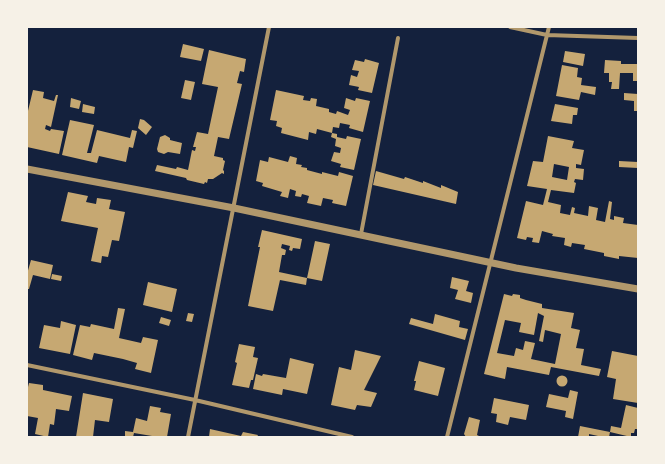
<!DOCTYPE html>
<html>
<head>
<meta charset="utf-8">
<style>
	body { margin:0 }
	#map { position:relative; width:665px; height:464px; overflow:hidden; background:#14213d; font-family:"DM Sans",sans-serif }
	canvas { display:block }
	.frame { position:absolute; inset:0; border:28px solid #f6f1e7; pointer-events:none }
</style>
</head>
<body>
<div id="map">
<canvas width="665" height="464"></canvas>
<div class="frame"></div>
</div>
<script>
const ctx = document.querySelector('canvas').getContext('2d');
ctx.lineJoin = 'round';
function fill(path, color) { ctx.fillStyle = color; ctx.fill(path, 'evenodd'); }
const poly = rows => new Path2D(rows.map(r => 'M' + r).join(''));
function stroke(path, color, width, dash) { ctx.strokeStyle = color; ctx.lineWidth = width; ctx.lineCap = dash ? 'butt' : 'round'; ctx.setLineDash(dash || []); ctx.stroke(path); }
fill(poly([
	[183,44,204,49,201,61,180,57],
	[209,50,246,59,244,72,240,71,237,83,242,84,229,139,218,137,214,156,223,158,223,160,225,161,223,170,224,171,224,174,222,173,213,179,208,179,207,183,205,182,204,184,187,180,186,178,155,171,157,165,176,169,177,167,188,170,192,150,195,151,196,147,193,147,197,132,208,134,218,87,202,84],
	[565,51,585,54,583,66,563,62],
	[365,59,379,63,372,93,358,90,359,87,349,85,351,75,357,77,359,71,352,70,355,60,364,62],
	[605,60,621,61,621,64,638,64,638,81,633,81,633,73,620,73,619,89,611,89,612,82,609,82,609,73,604,73],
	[562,65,578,68,577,77,582,78,581,85,596,87,595,95,581,92,579,100,556,96],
	[185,80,195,82,191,100,181,98],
	[33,90,44,92,43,98,54,101,56,95,58,95,51,127,46,125,45,129,50,131,51,129,64,131,59,154,27,147,27,115],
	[276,90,304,96,303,100,310,101,311,98,317,99,316,106,329,109,329,112,336,114,337,111,348,115,350,110,344,108,346,98,355,101,356,98,370,101,363,132,349,128,350,125,340,123,339,128,333,127,332,133,317,129,316,134,309,132,308,140,281,133,282,128,276,126,277,121,270,120],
	[624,93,638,94,638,111,634,111,634,101,624,100],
	[71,98,81,101,79,109,70,107],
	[83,104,95,107,94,114,82,112],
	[555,104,578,108,577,115,573,115,572,124,551,121],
	[140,119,144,120,152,127,146,135,138,128],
	[70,120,94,125,87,153,91,153,97,130,130,138,132,130,137,131,133,148,129,147,126,162,99,156,97,163,62,155],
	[332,133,337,134,337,137,346,139,347,136,361,139,354,170,340,167,341,164,331,161,334,152,340,153,341,148,335,146,336,139,331,137],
	[165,135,170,138,170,140,182,143,180,154,168,152,164,154,158,152,157,149,160,137],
	[548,136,574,141,572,148,584,150,581,165,576,164,576,168,584,169,583,180,575,179,574,182,576,183,574,193,551,190,548,202,561,205,560,213,570,215,572,207,575,208,574,213,588,216,589,206,598,208,596,220,605,222,609,201,612,202,610,219,614,220,614,216,624,218,623,223,638,225,638,258,619,256,619,259,604,256,604,253,584,249,585,245,572,243,571,247,564,245,565,238,552,236,553,234,542,231,539,243,532,242,533,238,527,237,526,240,517,238,526,201,543,205,547,189,527,186,533,161,543,162],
	[554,164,569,167,567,180,552,177],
	[290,156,297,158,296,164,302,165,301,167,307,168,307,170,322,174,322,172,338,176,339,172,353,176,346,206,332,203,333,200,323,198,321,206,307,203,309,196,302,194,301,197,295,196,296,191,290,189,288,198,280,196,282,192,262,186,263,183,256,181,260,160,268,162,269,157,288,162],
	[619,161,638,162,638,168,619,167],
	[376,171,404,179,405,177,423,183,423,181,441,188,441,185,458,192,456,204,373,185],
	[68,192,88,196,86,202,96,204,97,198,111,200,109,209,125,212,119,241,112,240,108,257,102,256,101,263,91,261,98,228,61,221],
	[262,230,302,239,300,249,293,248,292,251,289,250,290,246,282,244,281,248,286,250,285,255,282,255,279,272,307,278,315,241,330,244,322,281,307,278,306,285,280,280,273,311,248,306,260,247,258,247],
	[31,260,53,265,50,279,33,275,29,289,27,289,27,274],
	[52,274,62,276,61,281,51,279],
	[452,277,469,281,466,291,473,293,471,303,455,299,458,290,450,288],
	[148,282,177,289,172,312,143,305],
	[504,294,512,296,513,294,520,295,520,298,526,300,542,304,542,308,574,313,571,328,580,330,576,348,584,349,581,365,601,369,599,376,551,367,549,375,507,367,505,379,484,374],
	[538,313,544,316,539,341,543,342,545,330,561,334,555,364,531,359,535,343,525,341,523,350,516,348,514,356,497,353,505,320,521,323,519,332,534,335],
	[118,308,125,309,119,338,141,343,143,337,158,340,151,373,135,369,137,363,123,359,94,353,92,360,73,355,80,325,90,327,91,324,114,329],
	[188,313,194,314,192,322,186,321],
	[435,314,460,321,459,327,468,329,465,340,409,324,411,318,433,324],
	[161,317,171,320,169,326,159,323],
	[61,321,76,325,70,354,39,348,44,325,60,328],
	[239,344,255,347,253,357,258,358,253,380,251,380,249,388,232,385,237,363,235,362],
	[355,350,381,356,364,390,377,393,371,407,357,405,355,410,331,405,339,367,351,370],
	[612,351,638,356,638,403,613,399,616,379,607,377],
	[290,358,314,364,307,394,283,389,282,395,253,389,256,374,262,376,263,374,286,378],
	[419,361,445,368,438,396,414,390,416,381,414,381],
	'556.5 381a5.5 5.5 0 1 1 11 0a5.5 5.5 0 1 1-11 0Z',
	[29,383,43,385,43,390,72,396,69,411,56,409,54,425,50,424,48,437,35,434,38,418,27,416,27,391],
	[570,390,578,392,573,419,565,417,566,411,546,407,549,394,568,398],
	[83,393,113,399,109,422,95,420,93,437,76,437],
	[494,398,529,405,526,420,510,417,508,425,496,422,497,414,491,413],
	[626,405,638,408,638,429,635,429,634,433,631,433,631,437,610,432,611,426,621,428],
	[150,406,161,408,160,412,171,414,167,437,158,437,134,433,133,437,125,436,125,431,133,432,136,418,147,421],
	[469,417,480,420,477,435,481,437,466,437,464,434],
	[580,426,610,432,609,437,598,437,598,436,589,434,589,437,578,437],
	[210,429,241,436,243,432,258,435,257,437,209,437]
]), '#c6a872');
stroke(poly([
	[510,27,547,35,638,38],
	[361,234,398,38],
	[27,365,195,400,352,437],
	[188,437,269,27],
	[447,437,549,27]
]), '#b1986c', 4);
stroke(poly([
	[27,169,234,208,516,268,638,289]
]), '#b1986c', 7);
</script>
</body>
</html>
